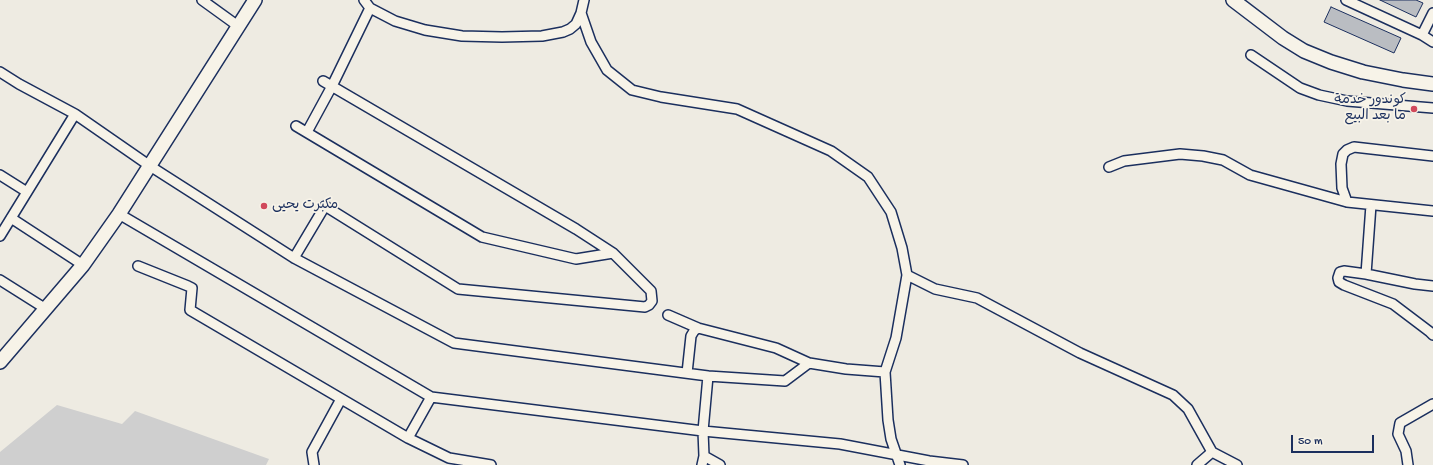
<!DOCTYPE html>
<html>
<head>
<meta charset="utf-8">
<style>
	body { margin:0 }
	#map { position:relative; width:1433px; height:465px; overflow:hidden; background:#eeebe2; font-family:"Gochi Hand",sans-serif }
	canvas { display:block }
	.scale { position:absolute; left:1291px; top:435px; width:83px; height:18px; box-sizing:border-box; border:2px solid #1b2f5e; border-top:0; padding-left:5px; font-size:12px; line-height:14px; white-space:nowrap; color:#1b2f5e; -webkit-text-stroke:3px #f7f3e8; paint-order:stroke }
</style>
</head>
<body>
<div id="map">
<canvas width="1433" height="465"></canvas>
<div class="scale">50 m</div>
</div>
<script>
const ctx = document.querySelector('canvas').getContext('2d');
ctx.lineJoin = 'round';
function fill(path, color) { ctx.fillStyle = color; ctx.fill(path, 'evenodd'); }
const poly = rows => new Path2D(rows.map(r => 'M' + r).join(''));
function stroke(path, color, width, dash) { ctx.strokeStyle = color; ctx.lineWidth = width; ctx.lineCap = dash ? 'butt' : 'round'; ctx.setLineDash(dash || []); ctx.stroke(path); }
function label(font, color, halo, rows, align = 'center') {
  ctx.font = font + ' "Gochi Hand","Playpen Sans Arabic",sans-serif'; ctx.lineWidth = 3.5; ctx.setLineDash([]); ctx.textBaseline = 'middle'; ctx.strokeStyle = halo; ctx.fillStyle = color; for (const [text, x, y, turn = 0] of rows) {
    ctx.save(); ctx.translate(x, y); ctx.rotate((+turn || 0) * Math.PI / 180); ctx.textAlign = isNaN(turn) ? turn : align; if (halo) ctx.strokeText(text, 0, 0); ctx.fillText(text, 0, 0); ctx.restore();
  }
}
fill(poly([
	[57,405,122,424,135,411,269,459,266,465,0,465,0,452]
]), '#cfcfcf');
const building = poly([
	[1380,0,1416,0,1423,3,1416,17,1380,0],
	[1331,7,1401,38,1394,53,1324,22,1331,7]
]);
fill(building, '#babdc2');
stroke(building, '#1b2f5e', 1);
const street = poly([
	[202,0,238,26],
	[364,0,370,8,395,21,425,30,462,36,502,37,542,36,563,32,570,29,576,24,581,13,584,0],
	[1346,0,1422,35,1433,42],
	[581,13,591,42,607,70,632,90,661,97,737,109,831,151,868,177,891,212,902,248,907,275,896,338,885,372,888,420,891,439,900,465],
	[1422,35,1433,13],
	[1251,55,1300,88,1319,95,1347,101,1433,108],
	[0,72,19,84,75,114,150,166,294,258,454,343,708,376,703,431,704,456,702,465],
	[296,126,482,237,576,259,613,253],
	[307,132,332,86,370,8],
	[1109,167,1124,161,1180,154,1203,156,1223,160,1250,175,1347,202,1433,211],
	[0,175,27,192],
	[1347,202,1342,188,1341,164,1343,154,1347,150,1354,147,1433,156],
	[1371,205,1366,274,1415,284,1433,286],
	[119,214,431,397,703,431,840,444,929,461,963,465],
	[11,218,83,265],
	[0,236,75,114],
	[294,258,325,206,458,289,645,307,649,305,652,301,651,291,613,253,576,229,323,81],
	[138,266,188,286,192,288,190,310,408,438,449,458,491,465],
	[1366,274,1344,271,1340,272,1338,278,1339,282,1344,285,1393,304,1430,332,1433,335],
	[907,275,935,289,977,298,1080,353,1173,395,1188,409,1212,452,1197,465],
	[0,280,46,309],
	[668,315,698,328],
	[687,373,691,336,694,331,698,328,776,348,809,363,846,369,885,372],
	[708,376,785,381,809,363],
	[408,438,431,397],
	[1212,452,1237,465],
	[704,456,720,465],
	[314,465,312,452,341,399],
	[1408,465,1406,451,1398,434,1400,423,1433,404]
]);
const secondary = poly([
	[1233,0,1283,38,1304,51,1331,62,1363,72,1403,80,1433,84],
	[0,362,83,265,119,214,255,0]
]);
stroke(street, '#1b2f5e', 12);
stroke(secondary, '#1b2f5e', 16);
stroke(street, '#f7f3e8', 9);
stroke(secondary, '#f7f3e8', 13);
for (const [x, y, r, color] of [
	[1414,109,4,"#d1495b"],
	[264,206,4,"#d1495b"]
]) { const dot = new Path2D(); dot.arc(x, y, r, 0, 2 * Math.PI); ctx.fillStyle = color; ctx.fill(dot); stroke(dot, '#f7f3e8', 1.5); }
label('14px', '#1b2f5e', '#f7f3e8', [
	["كوندور خدمة",1406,101],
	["ما بعد البيع",1406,117],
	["مكبرت يحيى",272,206,"left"]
], 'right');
</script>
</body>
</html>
